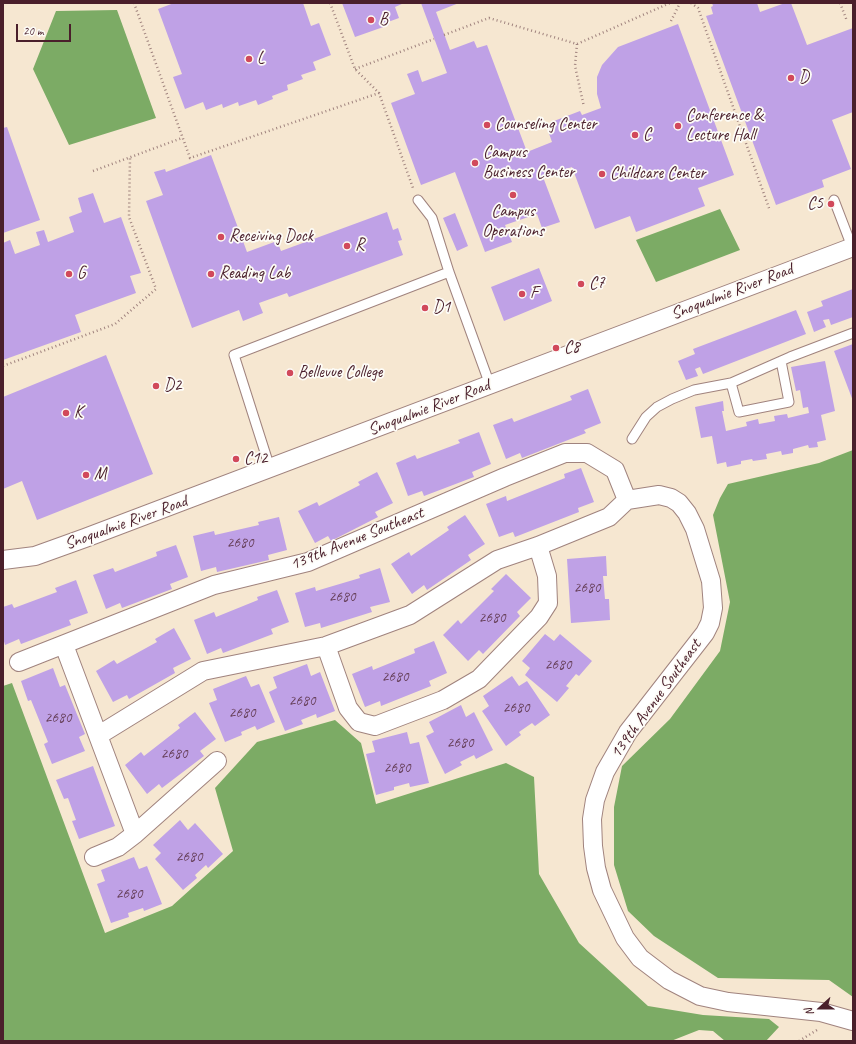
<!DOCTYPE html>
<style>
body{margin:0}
#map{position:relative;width:856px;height:1044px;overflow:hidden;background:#f6e7d1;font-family:Caveat,sans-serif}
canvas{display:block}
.frame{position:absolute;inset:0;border:4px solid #4a1f2b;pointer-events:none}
.north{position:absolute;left:800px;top:988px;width:40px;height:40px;-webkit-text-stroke:3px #fdfcf7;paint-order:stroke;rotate:249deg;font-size:11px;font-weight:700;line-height:16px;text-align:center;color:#4a1f2b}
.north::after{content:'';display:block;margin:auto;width:14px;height:18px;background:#4a1f2b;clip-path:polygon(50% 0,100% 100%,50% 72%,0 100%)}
.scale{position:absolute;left:16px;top:24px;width:55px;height:18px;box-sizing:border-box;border:2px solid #4a1f2b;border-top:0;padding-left:5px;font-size:12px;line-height:14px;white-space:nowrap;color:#4a1f2b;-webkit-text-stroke:3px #fdfcf7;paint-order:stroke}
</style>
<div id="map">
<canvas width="856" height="1044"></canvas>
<div class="frame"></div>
<div class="north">N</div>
<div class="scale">20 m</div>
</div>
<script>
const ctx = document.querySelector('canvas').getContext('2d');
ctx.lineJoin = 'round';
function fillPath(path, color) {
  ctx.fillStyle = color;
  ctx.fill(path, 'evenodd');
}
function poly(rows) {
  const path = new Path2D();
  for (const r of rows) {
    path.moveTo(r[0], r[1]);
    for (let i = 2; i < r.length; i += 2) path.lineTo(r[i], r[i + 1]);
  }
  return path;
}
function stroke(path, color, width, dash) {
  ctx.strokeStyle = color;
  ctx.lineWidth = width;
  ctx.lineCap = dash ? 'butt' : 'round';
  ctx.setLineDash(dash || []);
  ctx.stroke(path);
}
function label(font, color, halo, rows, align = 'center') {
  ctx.font = font + ' Caveat,sans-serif';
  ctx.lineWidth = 3.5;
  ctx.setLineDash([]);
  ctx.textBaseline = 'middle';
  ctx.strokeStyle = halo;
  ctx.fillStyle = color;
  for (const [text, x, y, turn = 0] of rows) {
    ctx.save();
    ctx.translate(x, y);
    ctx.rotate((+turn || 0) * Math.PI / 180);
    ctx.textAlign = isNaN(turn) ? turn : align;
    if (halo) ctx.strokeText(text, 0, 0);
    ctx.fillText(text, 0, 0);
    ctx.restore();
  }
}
fillPath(poly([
 [117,10,156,118,69,145,33,69,56,11],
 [720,209,740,250,656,282,636,240],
 [853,450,853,997,829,980,718,978,654,936,628,911,614,865,614,807,622,766,670,719,720,651,730,602,713,515,720,498,728,484,819,463],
 [12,683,105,933,172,906,233,851,215,788,257,742,335,720,361,743,376,804,506,763,534,777,539,874,579,943,648,1006,703,1015,769,1019,779,1027,766,1041,725,1041,713,1031,699,1030,671,1041,3,1041,3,686]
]), '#7cab65');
fillPath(poly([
 [174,3,303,3,311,26,319,23,331,55,313,62,316,70,301,75,303,79,287,85,288,90,272,96,273,99,258,105,256,100,239,106,238,102,223,108,222,104,206,110,203,102,185,109,173,77,182,74,158,9],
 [342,3,404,3,395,7,399,18,388,22,389,25,355,37],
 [421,3,459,3,436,12,450,50,474,41,477,48,487,45,527,152,552,142,547,128,556,125,554,121,580,111,582,115,601,108,597,94,597,77,602,65,618,47,678,24,734,175,698,188,705,206,636,232,630,216,595,229,572,167,543,177,560,222,542,228,537,214,505,225,512,242,485,252,455,172,421,185,391,103,415,94,407,74,418,70,422,82,447,73],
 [712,3,757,3,760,12,785,3,791,3,807,45,853,28,853,112,832,120,851,169,822,180,824,187,776,205,706,16,713,14,711,7,713,6],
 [7,127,40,220,3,233,3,128],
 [211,155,247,252,277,241,281,251,387,212,393,230,398,228,402,240,398,241,403,255,289,297,287,293,259,303,263,313,243,321,239,310,192,328,146,201,163,195,154,172,165,169,166,172],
 [93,193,104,223,121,217,141,273,130,276,136,293,75,315,81,332,3,360,3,243,10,240,15,254,40,245,36,232,44,230,48,242,74,232,69,217,82,212,78,198],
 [455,213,468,246,457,251,443,218],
 [539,268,552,301,504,321,491,287],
 [853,289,853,317,831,325,829,319,823,320,826,327,814,332,807,312,823,306,821,301],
 [796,310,806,334,703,374,700,367,695,369,698,376,686,380,678,361,695,354,693,349],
 [853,344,853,401,834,351],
 [106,355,153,474,37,520,22,481,3,489,3,397],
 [825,361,835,411,821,415,826,440,817,442,818,447,809,448,808,445,793,449,793,453,782,455,781,451,766,454,767,459,753,461,752,459,741,461,741,464,727,467,726,462,717,464,712,436,701,438,695,407,723,401,724,411,722,411,726,431,747,426,746,422,758,419,759,424,775,421,774,416,787,414,788,418,809,413,808,407,803,408,800,390,796,391,791,367],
 [588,389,601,423,584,430,586,433,522,458,520,453,506,459,493,425,512,418,514,422,572,400,570,396],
 [479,432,491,464,472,472,474,477,424,496,422,491,408,496,396,463,415,455,417,459,460,443,458,440],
 [581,468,594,502,578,508,579,512,515,537,513,532,499,537,486,504,506,496,507,501,565,478,564,474],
 [377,472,393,503,375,512,378,517,331,541,328,536,315,543,298,511,317,502,319,506,360,485,358,482],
 [465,515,485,544,468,555,471,560,427,590,424,585,412,594,391,564,409,552,411,556,449,530,447,527],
 [279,517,287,550,268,555,269,560,217,572,216,567,201,571,193,536,214,531,215,535,259,525,258,522],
 [176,545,188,577,170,584,172,589,122,608,120,603,106,609,93,575,113,568,115,572,157,556,156,552],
 [606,556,607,576,603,576,605,599,609,599,610,620,571,623,567,559],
 [380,568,390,602,370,607,372,612,321,628,320,623,305,627,295,593,315,587,316,591,360,578,359,575],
 [506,574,531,598,517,612,520,616,483,654,479,650,468,661,443,635,458,620,461,624,494,591,491,589],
 [76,580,88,613,69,620,71,625,21,644,19,639,5,645,3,638,3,607,12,604,14,608,57,592,55,588],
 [277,590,289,622,271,629,273,634,223,653,221,648,207,654,194,620,214,612,216,617,258,600,257,597],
 [174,628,191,659,173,668,175,673,129,699,127,695,113,702,96,671,114,660,117,664,157,642,155,639],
 [545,634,554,641,560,634,592,661,579,676,576,674,566,686,569,688,557,702,525,675,530,668,522,661],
 [434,641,447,673,429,681,431,686,381,706,380,701,365,707,352,674,372,666,373,670,415,653,414,649],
 [307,664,311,676,320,672,335,711,317,718,316,714,301,720,303,724,285,731,269,692,277,688,273,677],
 [53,668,60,687,65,685,85,734,79,737,85,751,52,764,44,744,48,742,31,700,28,701,21,681],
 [246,676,251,687,259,684,275,722,257,730,255,726,241,732,242,735,225,742,209,703,217,700,213,689],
 [512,676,519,686,527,681,550,715,535,726,532,723,519,732,521,735,506,746,482,711,489,706,483,696],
 [461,705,466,717,474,712,493,750,476,759,474,755,460,762,462,765,445,774,426,736,434,732,429,722],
 [195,712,216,739,200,751,204,756,162,788,159,784,147,794,125,765,141,752,144,756,180,728,178,725],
 [407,732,410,744,419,742,429,783,410,787,409,783,394,787,394,790,376,795,366,754,375,752,372,741],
 [93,766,115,826,79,839,72,821,76,820,68,798,64,799,56,780],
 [180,820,188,830,195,823,223,854,208,868,206,865,195,875,197,878,183,890,155,859,161,853,153,845],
 [134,857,139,869,147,866,162,904,144,911,143,908,128,913,129,917,111,923,97,884,105,881,101,870]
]), '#bfa1e6');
const service = poly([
 [418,200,432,218,449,272,490,385],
 [834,200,852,247],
 [731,383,739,412,789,402,781,361],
 [632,439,646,417,657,407,672,399,694,390,731,383,790,357,853,333],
 [270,468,234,355,449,272]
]);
const minor = poly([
 [627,500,659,495,671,498,679,503,687,513,695,529,711,581,713,608,710,623,705,633,628,732,605,772,595,800,592,819,593,846,596,868,602,890,625,938,640,958,669,980,700,996,728,1002,821,1012,853,1021],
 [3,560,35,556,85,538,853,247],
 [64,645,135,834],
 [326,646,348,708,359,722,375,726,443,700,479,679,539,617,548,603,547,576,538,546],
 [19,662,214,585,308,562,505,477,565,453,587,453,615,470,627,500,609,517,538,546,497,560,410,615,326,646,203,671,99,735],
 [94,857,118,847,135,834,217,761]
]);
stroke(service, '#a0837e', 11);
stroke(minor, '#a0837e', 20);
stroke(poly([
 [134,3,190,158,379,93],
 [330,3,355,69,379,93,413,188],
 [691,3,698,8,770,211],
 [840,3,847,21],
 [671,21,680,3],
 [444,35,489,18,577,44,670,3],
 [577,44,575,66,584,107],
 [355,69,434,39],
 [93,171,182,138],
 [3,366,115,324,156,289,129,217,130,157],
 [799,1041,817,1030]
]), '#a0837e', 2.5, [1, 3]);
stroke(service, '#fff', 9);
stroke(minor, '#fff', 18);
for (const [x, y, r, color] of [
 [371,20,4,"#d1495b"],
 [249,59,4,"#d1495b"],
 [791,78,4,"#d1495b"],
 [487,125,4,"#d1495b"],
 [678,126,4,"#d1495b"],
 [635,135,4,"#d1495b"],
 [475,163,4,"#d1495b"],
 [602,174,4,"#d1495b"],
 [513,195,4,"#d1495b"],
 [831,204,4,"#d1495b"],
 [221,237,4,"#d1495b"],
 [347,246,4,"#d1495b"],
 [69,274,4,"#d1495b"],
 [211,274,4,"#d1495b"],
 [581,284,4,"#d1495b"],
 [522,294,4,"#d1495b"],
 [425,308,4,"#d1495b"],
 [556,348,4,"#d1495b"],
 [290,373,4,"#d1495b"],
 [156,386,4,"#d1495b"],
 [66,413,4,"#d1495b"],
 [236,459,4,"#d1495b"],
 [86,475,4,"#d1495b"]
]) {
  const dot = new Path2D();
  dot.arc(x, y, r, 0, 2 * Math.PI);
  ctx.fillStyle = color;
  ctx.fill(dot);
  stroke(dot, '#fdfcf7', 1.5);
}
label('15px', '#67405a', null, [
 ["2680",240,543],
 ["2680",587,588],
 ["2680",342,597],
 ["2680",492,618],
 ["2680",558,665],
 ["2680",395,677],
 ["2680",302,701],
 ["2680",516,708],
 ["2680",242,713],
 ["2680",58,718],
 ["2680",460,743],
 ["2680",174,754],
 ["2680",397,768],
 ["2680",189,857],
 ["2680",129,894]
]);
label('17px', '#4a1f2b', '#fdfcf7', [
 ["B",379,20],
 ["L",257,59],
 ["D",799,78],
 ["Conference &",686,116],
 ["Lecture Hall",686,136],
 ["Counseling Center",495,125],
 ["C",643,135],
 ["Campus",483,153],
 ["Business Center",483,173],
 ["Childcare Center",610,174],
 ["C5",823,204,"right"],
 ["Campus",513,212,"center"],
 ["Operations",513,232,"center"],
 ["Receiving Dock",229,237],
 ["R",355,246],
 ["G",77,274],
 ["Reading Lab",219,274],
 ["C7",589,284],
 ["F",530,294],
 ["D1",433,308],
 ["C8",564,348],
 ["Bellevue College",298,373],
 ["D2",164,386],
 ["K",74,413],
 ["C12",244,459],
 ["M",94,475]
], 'left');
label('17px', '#4a1f2b', '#fdfcf7', [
 ["Snoqualmie River Road",732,292,-21],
 ["Snoqualmie River Road",429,408,-21],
 ["Snoqualmie River Road",126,523,-20],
 ["139th Avenue Southeast",357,539,-22],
 ["139th Avenue Southeast",656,699,-54]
]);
</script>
